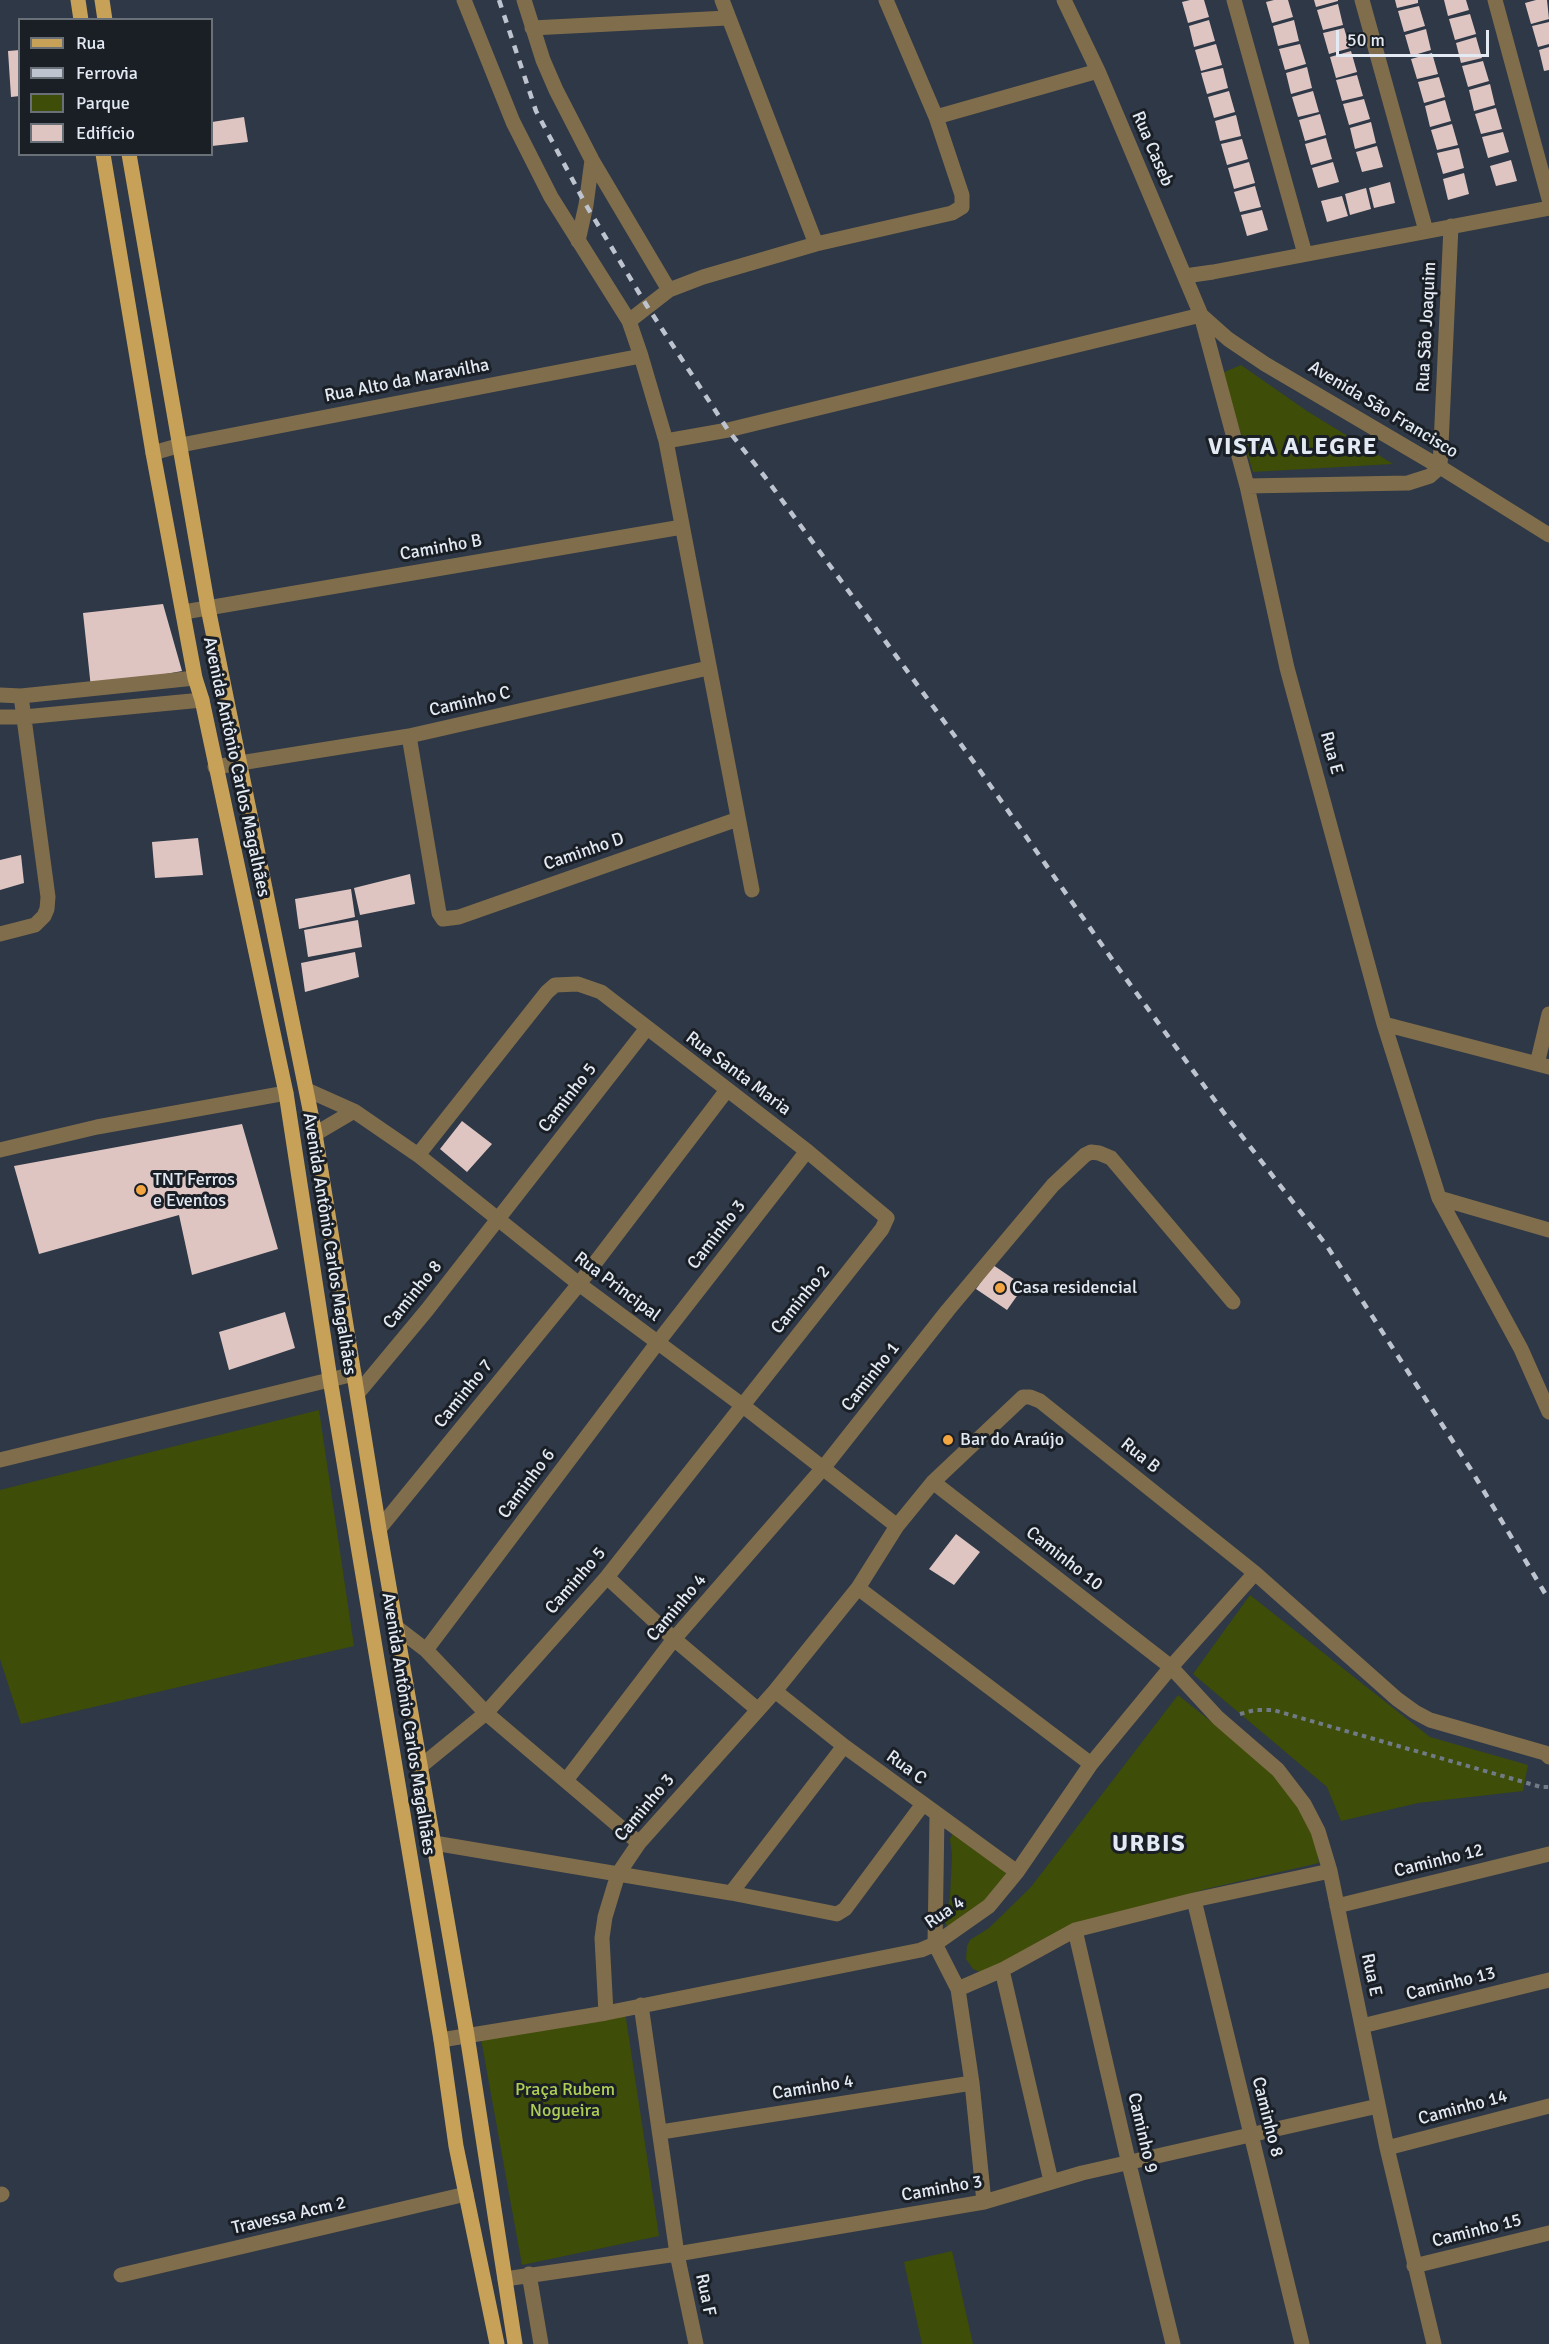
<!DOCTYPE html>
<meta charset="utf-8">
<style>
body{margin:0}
#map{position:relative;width:1549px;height:2344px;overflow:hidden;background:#2e3847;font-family:Signika,sans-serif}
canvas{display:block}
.legend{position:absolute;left:18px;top:18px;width:195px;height:138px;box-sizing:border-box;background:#1a1f26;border:2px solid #6a7078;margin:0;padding:8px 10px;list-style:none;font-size:18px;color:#e3eaf3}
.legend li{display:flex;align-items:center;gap:12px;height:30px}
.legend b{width:30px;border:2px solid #6a7078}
.scale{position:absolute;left:1336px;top:30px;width:153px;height:27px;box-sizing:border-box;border:3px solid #e3eaf3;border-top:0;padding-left:8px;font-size:18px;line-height:21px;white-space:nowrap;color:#e3eaf3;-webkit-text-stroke:4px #1a1f26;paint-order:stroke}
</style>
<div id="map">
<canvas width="1549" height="2344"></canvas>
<ul class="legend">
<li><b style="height:8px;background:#c7a157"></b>Rua</li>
<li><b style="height:8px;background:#bdc4cf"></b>Ferrovia</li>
<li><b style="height:16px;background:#3e4d07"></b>Parque</li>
<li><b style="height:16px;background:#dfc5c2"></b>Edifício</li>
</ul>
<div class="scale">50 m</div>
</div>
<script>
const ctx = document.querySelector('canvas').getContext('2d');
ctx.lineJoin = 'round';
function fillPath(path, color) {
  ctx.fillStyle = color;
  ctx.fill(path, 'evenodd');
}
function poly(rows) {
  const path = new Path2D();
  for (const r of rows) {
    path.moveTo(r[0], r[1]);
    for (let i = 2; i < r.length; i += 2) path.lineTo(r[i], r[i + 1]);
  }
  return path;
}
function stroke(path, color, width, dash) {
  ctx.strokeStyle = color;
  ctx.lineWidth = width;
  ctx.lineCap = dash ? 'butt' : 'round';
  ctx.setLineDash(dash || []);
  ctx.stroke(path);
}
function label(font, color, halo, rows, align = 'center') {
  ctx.font = font + ' Signika,sans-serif';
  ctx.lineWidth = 6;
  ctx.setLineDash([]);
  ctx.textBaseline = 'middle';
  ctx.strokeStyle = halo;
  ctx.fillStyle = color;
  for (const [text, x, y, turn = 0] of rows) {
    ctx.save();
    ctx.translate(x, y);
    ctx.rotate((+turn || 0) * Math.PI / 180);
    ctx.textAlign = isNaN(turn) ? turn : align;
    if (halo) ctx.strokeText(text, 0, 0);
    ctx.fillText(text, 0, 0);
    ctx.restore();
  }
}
fillPath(poly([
 [1241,365,1307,411,1393,464,1253,472,1222,373],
 [319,1410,354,1646,21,1724,0,1659,0,1490],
 [1250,1595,1430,1737,1528,1765,1523,1791,1418,1803,1341,1821,1327,1787,1193,1674],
 [1178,1695,1269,1768,1312,1827,1319,1863,1206,1889,1082,1924,993,1971,980,1972,973,1969,966,1959,967,1946,970,1940,989,1928,1031,1887],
 [959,1832,1017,1883,948,1929,944,1919,950,1898,952,1855,950,1839,953,1833],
 [625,2012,659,2236,522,2265,481,2039],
 [952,2251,973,2344,922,2344,904,2262]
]), '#3e4d07');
fillPath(poly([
 [1190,0,1204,0,1209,17,1188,23,1182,2],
 [1274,0,1288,0,1293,17,1272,23,1266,2],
 [1314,0,1338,0,1338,1,1316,7],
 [1395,0,1418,0,1418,3,1397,8],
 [1444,0,1466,0,1469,10,1448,16],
 [1536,0,1547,0,1549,19,1531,24,1525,3],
 [1338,4,1343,25,1323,30,1317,10],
 [1419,6,1425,26,1404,32,1398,11],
 [1470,14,1476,34,1455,40,1449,19],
 [1209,20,1215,41,1194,47,1189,26],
 [1294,20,1299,41,1278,46,1273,26],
 [1549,22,1549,44,1538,47,1532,26],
 [1344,28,1350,48,1329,54,1323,33],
 [1426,29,1431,50,1411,56,1405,35],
 [1476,37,1482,58,1461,63,1456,43],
 [1216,44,1222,65,1201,71,1195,50],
 [1300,44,1306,64,1285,70,1279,49],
 [1549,47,1549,70,1544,71,1539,50],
 [20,50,20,96,11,97,8,51],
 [1351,51,1357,72,1336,78,1330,57],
 [1432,53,1438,74,1417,79,1411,59],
 [1483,61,1489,81,1468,87,1462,66],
 [1307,67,1312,88,1291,94,1286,73],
 [1223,68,1228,88,1207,94,1201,73],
 [1357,75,1363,96,1342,101,1336,80],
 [1439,77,1445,97,1424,103,1418,82],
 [1490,84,1495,105,1474,111,1469,90],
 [1229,91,1235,112,1214,118,1208,97],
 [1313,91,1319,112,1298,117,1292,97],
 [1364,99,1370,119,1349,125,1343,104],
 [1445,100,1451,121,1430,127,1425,106],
 [1496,108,1502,129,1481,134,1475,114],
 [1320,114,1326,135,1305,141,1299,120],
 [1236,115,1241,136,1220,141,1215,121],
 [244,117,248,142,212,146,212,122],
 [1371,122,1376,143,1355,149,1350,128],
 [1452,124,1458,145,1437,150,1431,130],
 [1503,132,1509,152,1488,158,1482,137],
 [1326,138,1332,159,1311,165,1305,144],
 [1242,139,1248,159,1227,165,1221,144],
 [1377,146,1383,167,1362,172,1356,152],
 [1459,148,1464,168,1443,174,1437,153],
 [1511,160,1517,181,1496,186,1490,166],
 [1249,162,1255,183,1234,189,1228,168],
 [1333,162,1339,182,1318,188,1312,168],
 [1464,173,1469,194,1448,200,1443,179],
 [1390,182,1395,203,1374,208,1369,188],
 [1255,186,1261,207,1240,212,1234,192],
 [1366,188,1371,209,1350,215,1345,194],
 [1342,196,1348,216,1327,222,1321,201],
 [1262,210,1268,230,1247,236,1241,215],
 [163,604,182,671,91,688,83,613],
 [198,838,203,875,155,878,152,842],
 [21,855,24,883,0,890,0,860],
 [410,874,415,904,360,915,354,888],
 [351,889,355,917,299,929,295,899],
 [358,920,362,947,308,957,304,930],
 [355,952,359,977,305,992,301,963],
 [462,1121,492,1144,467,1172,440,1149],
 [242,1124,278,1249,192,1275,179,1215,39,1254,14,1166],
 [993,1265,1024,1286,1007,1310,976,1289],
 [285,1312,295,1348,229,1370,219,1332],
 [956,1534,980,1552,954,1585,929,1569]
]), '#dfc5c2');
stroke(poly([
 [1240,1714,1255,1710,1273,1710,1541,1787,1549,1787]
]), '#717a87', 4, [4.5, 4.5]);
stroke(poly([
 [464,0,513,122,551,197,629,321,641,356,666,441,752,890],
 [524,0,543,60,556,90,592,160,669,290],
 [722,0,816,244],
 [1064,0,1098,71,1201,315,1247,486,1287,668,1384,1024,1439,1198,1521,1349,1549,1412],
 [1234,0,1305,254],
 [1362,0,1426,231],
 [1495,0,1549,199],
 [532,28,727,18],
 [936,117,1098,71],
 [578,241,586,205,592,160],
 [1185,276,1213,272,1549,208],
 [1201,315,1228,339,1265,364,1440,467,1549,535],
 [629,321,669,290,703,277,816,244,952,213,962,207,962,195,936,117,886,0],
 [666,441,728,430,1201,315],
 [153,453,181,445,641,356],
 [1247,486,1408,483,1430,476,1440,467,1451,226],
 [184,612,682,527],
 [0,695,21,696,195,678],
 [0,717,24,717,202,700],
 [409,736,439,913,443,919,459,917,738,819],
 [215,767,409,736,708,668],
 [0,934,35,925,44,916,47,909,48,897,21,696],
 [1384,1024,1549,1067],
 [1537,1064,1549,1014],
 [307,1090,354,1111,418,1155,579,1284,742,1405,897,1526],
 [315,1134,354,1111],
 [0,1150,97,1127,286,1093],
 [418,1155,547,992,555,985,578,984,601,992,807,1151,887,1218,882,1229,607,1577,486,1713,421,1766],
 [1439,1198,1549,1230],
 [358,1393,427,1310,647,1028],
 [0,1460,354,1374],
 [933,1482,1171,1667,1218,1718,1278,1770,1304,1804,1318,1831,1330,1871,1387,2148,1434,2344],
 [379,1529,579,1284,727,1090],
 [607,1577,674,1639,757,1709],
 [858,1588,1091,1764],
 [396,1627,426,1650,486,1713,639,1843],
 [426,1650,658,1342,807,1151],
 [775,1691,844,1746,1017,1872],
 [567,1779,674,1639,824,1467,948,1310,1053,1185,1085,1155,1091,1152,1099,1153,1111,1158,1233,1302],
 [937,1815,935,1944,958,1989,972,2083,984,2202],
 [434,1843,731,1893,837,1914,845,1909,923,1804],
 [731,1893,844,1746],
 [1194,1900,1302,2344],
 [1337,1906,1549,1854],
 [1075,1930,1129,2164,1173,2344],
 [1002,1970,1051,2181],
 [958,1989,1002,1970,1075,1930,1194,1900,1330,1871],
 [641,2005,677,2254,696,2344],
 [606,2013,602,1938,605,1917,618,1874,639,1843,775,1691,858,1588,897,1526,933,1482,1023,1397,1030,1397,1040,1401,1255,1573,1397,1699,1415,1712,1430,1720,1545,1753,1549,1757],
 [1362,2026,1549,1980],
 [441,2040,606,2013,921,1950,935,1944,989,1906,1017,1872,1091,1764,1171,1667,1255,1573],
 [661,2132,972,2083],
 [1387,2148,1549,2106],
 [0,2195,2,2194],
 [1414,2266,1549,2233],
 [529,2274,541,2344],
 [121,2275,466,2194],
 [505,2279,677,2254,984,2202,1082,2173,1378,2106]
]), '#806d4b', 15);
stroke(poly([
 [78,0,81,20],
 [102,0,105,20],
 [103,154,153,453,195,678,202,700,286,1093,330,1379,441,2040,456,2146,497,2344],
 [129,154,208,608,315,1134,379,1529,467,2035,515,2344]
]), '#c7a157', 15);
stroke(poly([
 [499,0,536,111,586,205,647,306,728,430,765,477,976,765,1116,965,1224,1113,1327,1246,1470,1468,1549,1600]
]), '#bdc4cf', 4.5, [8, 8]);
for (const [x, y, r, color] of [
 [141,1190,6,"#f2a541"],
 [1000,1288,6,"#f2a541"],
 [948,1440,6,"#f2a541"]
]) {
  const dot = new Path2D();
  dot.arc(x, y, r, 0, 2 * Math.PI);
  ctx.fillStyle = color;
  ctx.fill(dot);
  stroke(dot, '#1a1f26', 2);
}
label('18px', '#e3eaf3', '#1a1f26', [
 ["Rua Caseb",1152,149,67],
 ["Rua São Joaquim",1427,327,-87],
 ["Rua Alto da Maravilha",407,381,-11],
 ["Avenida São Francisco",1383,410,31],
 ["Caminho B",441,548,-10],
 ["Caminho C",470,702,-13],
 ["Rua E",1331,753,75],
 ["Avenida Antônio Carlos Magalhães",236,767,78],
 ["Caminho D",584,852,-19],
 ["Rua Santa Maria",738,1074,37],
 ["Caminho 5",568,1098,-52],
 ["Caminho 3",717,1235,-52],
 ["Avenida Antônio Carlos Magalhães",329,1244,81],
 ["Rua Principal",617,1287,37],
 ["Caminho 8",413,1295,-51],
 ["Caminho 2",801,1300,-51],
 ["Caminho 1",871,1377,-52],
 ["Caminho 7",464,1394,-51],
 ["Rua B",1140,1456,39],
 ["Caminho 6",527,1484,-53],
 ["Caminho 10",1064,1559,38],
 ["Caminho 5",576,1581,-49],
 ["Caminho 4",677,1608,-50],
 ["Avenida Antônio Carlos Magalhães",408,1724,81],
 ["Rua C",906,1768,36],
 ["Caminho 3",645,1808,-50],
 ["Caminho 12",1439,1861,-14],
 ["Rua 4",945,1913,-34],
 ["Rua E",1371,1975,78],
 ["Caminho 13",1451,1984,-14],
 ["Caminho 4",813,2088,-9],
 ["Caminho 14",1463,2108,-15],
 ["Caminho 8",1267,2117,76],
 ["Caminho 9",1142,2133,77],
 ["Caminho 3",942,2189,-10],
 ["Travessa Acm 2",289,2216,-13],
 ["Caminho 15",1477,2231,-14],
 ["Rua F",705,2295,78]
]);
label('18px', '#e3eaf3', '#1a1f26', [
 ["TNT Ferros",153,1180],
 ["e Eventos",153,1201],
 ["Casa residencial",1012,1288],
 ["Bar do Araújo",960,1440]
], 'left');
label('18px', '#afce56', '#1a1f26', [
 ["Praça Rubem",565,2090],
 ["Nogueira",565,2111]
]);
ctx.letterSpacing = '1.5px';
label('bold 24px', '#e3eaf3', '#1a1f26', [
 ["VISTA ALEGRE",1293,448],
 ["URBIS",1149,1845]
]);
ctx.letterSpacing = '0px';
</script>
